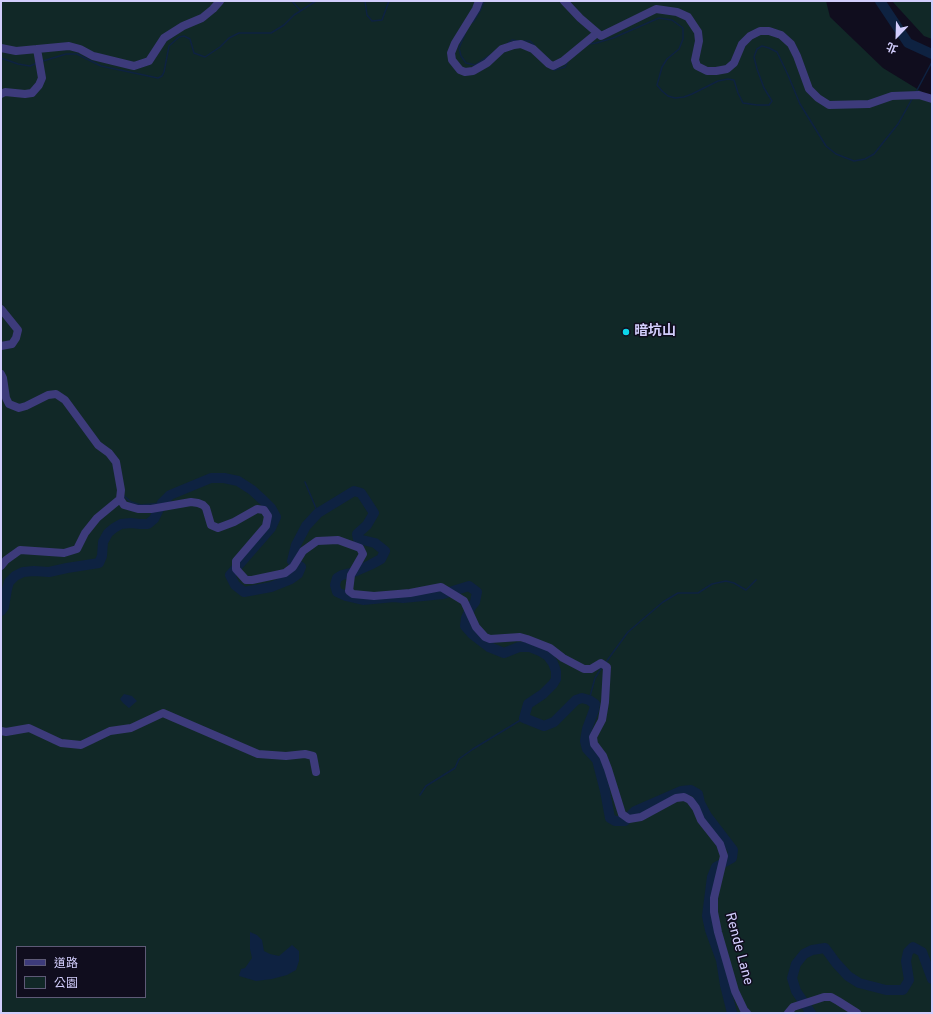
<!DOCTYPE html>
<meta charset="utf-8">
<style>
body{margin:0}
#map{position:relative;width:933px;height:1014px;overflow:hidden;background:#100d1e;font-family:Overpass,"Noto Sans TC",sans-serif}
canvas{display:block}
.frame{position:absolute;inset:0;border:2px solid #d2cdfc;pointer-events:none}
.legend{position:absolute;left:16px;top:946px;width:130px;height:52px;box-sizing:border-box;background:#100d1e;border:1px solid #5e5a77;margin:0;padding:5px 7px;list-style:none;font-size:12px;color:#d2cdfc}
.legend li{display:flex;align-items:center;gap:8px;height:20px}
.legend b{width:20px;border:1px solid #5e5a77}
.north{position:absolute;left:877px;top:16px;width:40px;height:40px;-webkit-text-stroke:3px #100d1e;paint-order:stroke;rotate:203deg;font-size:11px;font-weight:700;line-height:16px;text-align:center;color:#d2cdfc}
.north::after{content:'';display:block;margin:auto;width:14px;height:18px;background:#d2cdfc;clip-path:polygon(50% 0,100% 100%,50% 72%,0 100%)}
</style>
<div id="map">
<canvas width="933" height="1014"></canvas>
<div class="frame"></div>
<ul class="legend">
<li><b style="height:5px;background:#3d3b7b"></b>道路</li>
<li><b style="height:11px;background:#112827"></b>公園</li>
</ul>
<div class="north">北</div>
</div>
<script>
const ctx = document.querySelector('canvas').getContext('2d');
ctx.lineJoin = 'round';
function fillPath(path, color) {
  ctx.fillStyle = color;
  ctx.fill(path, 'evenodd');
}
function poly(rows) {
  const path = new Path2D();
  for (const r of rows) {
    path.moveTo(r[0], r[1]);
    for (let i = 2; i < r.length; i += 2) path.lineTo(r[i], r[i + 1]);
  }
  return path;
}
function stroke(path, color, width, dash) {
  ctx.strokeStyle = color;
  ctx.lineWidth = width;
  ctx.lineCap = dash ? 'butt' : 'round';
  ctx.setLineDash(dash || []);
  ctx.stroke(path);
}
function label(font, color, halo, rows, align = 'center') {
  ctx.font = font + ' Overpass,"Noto Sans TC",sans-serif';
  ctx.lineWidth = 3;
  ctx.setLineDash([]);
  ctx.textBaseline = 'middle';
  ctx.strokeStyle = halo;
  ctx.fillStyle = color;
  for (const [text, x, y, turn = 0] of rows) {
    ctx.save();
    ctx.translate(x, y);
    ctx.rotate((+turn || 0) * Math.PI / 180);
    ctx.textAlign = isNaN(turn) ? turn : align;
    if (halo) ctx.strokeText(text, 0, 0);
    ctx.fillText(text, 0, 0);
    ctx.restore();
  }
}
fillPath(poly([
 [1,1,826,1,830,17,883,68,932,98,932,1013,1,1013],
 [17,947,145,947,145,997,17,997],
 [892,1,932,1,932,39,924,36]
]), '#112827');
fillPath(poly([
 [124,694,132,696,137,701,129,708,123,703,120,699],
 [250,932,257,935,262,940,264,951,270,954,279,956,292,945,299,951,299,961,296,970,287,975,272,979,256,981,239,976,241,969,245,968,252,958,250,949]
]), '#0e2241');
stroke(poly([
 [292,1,300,10],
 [365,1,367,15,372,21,382,20,389,1],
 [473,22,481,9,484,1],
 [465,34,459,48,461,56,466,63,475,65,490,55],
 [524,41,530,41,534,45],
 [508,43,512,40,518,41],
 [589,44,596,43,613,38,659,18,672,20,683,28,683,39,679,49,667,59,662,67,657,85,662,91,668,96,675,98,684,97,692,94,718,81,728,79,734,80,738,93,743,103,757,105,769,105,772,101,764,88,757,69,754,57,757,49,762,46,769,48,777,52,788,75,800,104,826,146,836,154,854,161,865,159,874,154,898,124,912,99],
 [1,58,18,64,30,66,37,63],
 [43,61,66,54,77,54,101,66,158,78,162,76,164,72,169,46,179,37,184,36,190,39,194,53,205,57,220,47,229,38,239,33,271,33,284,25,294,15,316,1],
 [553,69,554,70,565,67,567,63],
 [916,92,932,62],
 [305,482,318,513],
 [124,496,131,502,141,505,162,503],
 [606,662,628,632,663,602,678,593,698,593,712,584,726,581,734,583,746,590,756,580],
 [589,700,595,678,602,667],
 [420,795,426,786,455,768,459,759,473,749,524,718]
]), '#0e2241', 1.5);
stroke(poly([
 [880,1,908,43,932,54],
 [1,611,4,607,7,589,9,582,15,576,23,572,34,571,49,572,67,568,99,563,102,556,103,542,108,533,114,528,121,524,131,523,140,524,148,524,154,519,162,503,170,495,211,478,224,478,238,481,252,490,264,501,271,508,276,517,271,528,230,575,235,585,244,592,271,587,291,579,298,574,301,567,292,561,296,545,306,526,318,513,354,491,361,493,374,513,367,525,357,534,358,539,375,543,385,551,381,559,370,565,354,572,342,575,337,578,335,585,337,592,346,596,363,600,394,597,403,598,443,594,469,586,477,592,475,602,471,607,466,618,465,626,472,634,489,647,504,653,519,647,530,647,540,651,548,656,553,663,556,671,556,679,553,684,543,694,528,704,524,718,544,726,554,722,576,700,582,698,589,700,595,704,594,710,587,729,585,741,587,749,597,760,605,791,610,818,615,821,625,821,635,811,681,791,691,790,698,794,700,803,707,816,733,850,732,858,716,867,712,877,707,916,710,930,721,960,725,985,732,1013],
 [811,1013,796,991,792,978,796,964,804,954,812,950,825,948,836,963,848,976,859,983,886,990,903,990,909,980,906,961,908,952,913,947,922,952,932,979]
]), '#0e2241', 10);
stroke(poly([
 [479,1,476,9,455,43,451,53,452,60,460,70,465,72,473,71,487,63,502,49,514,45,521,44,533,49,549,64,553,66,563,61,597,33],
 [564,1,580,18,601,36,656,9,677,12,688,17,698,32,699,41,695,60,697,66,707,71,716,71,727,69,734,63,742,44,750,36,760,31,769,31,781,35,791,44,797,56,809,89,818,98,829,105,869,104,892,96,919,95,932,99],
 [1,48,16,51,69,46,80,49,93,56,134,66,149,61,164,38,183,26,202,18,213,9,220,1],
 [1,94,5,92,25,94,32,93,39,85,42,78,37,49],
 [1,309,18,330,16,338,12,344,1,346],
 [1,374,3,378,6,398,9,404,19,408,26,406,48,395,56,394,65,400,98,445,109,453,116,462,121,490,120,499,124,505,138,509,151,509,191,502,198,503,203,505,206,508,211,525,218,528,234,522,257,509,264,510,268,516,266,526,236,561,236,569,246,580,252,580,285,573,293,567,303,551,317,541,338,540,360,548,363,554,351,575,349,591,353,594,374,596,410,593,441,587,464,601,476,627,485,637,490,639,520,637,527,639,550,648,563,658,584,669,591,669,601,663,607,667,605,702,602,720,593,737,594,744,603,756,608,769,622,814,629,819,641,817,676,798,684,797,690,800,696,808,701,820,720,844,724,856,714,898,714,912,718,932,735,991,744,1010,747,1013],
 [1,566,6,560,20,550,64,553,77,549,85,533,97,518,120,499],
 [1,731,6,732,29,728,61,743,81,745,110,731,131,728,163,713,258,754,286,756,305,754,313,756,316,772],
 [788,1013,793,1007,824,997,831,997,838,1001,857,1013]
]), '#3d3b7b', 8);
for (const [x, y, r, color] of [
 [626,332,4,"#0cd5e9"]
]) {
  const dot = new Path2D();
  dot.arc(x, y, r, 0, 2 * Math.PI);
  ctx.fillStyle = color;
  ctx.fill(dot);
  stroke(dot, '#100d1e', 1.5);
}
label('bold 14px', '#d2cdfc', '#100d1e', [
 ["暗坑山",634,332]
], 'left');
label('14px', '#d2cdfc', '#100d1e', [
 ["Rende Lane",738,949,75]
]);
</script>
